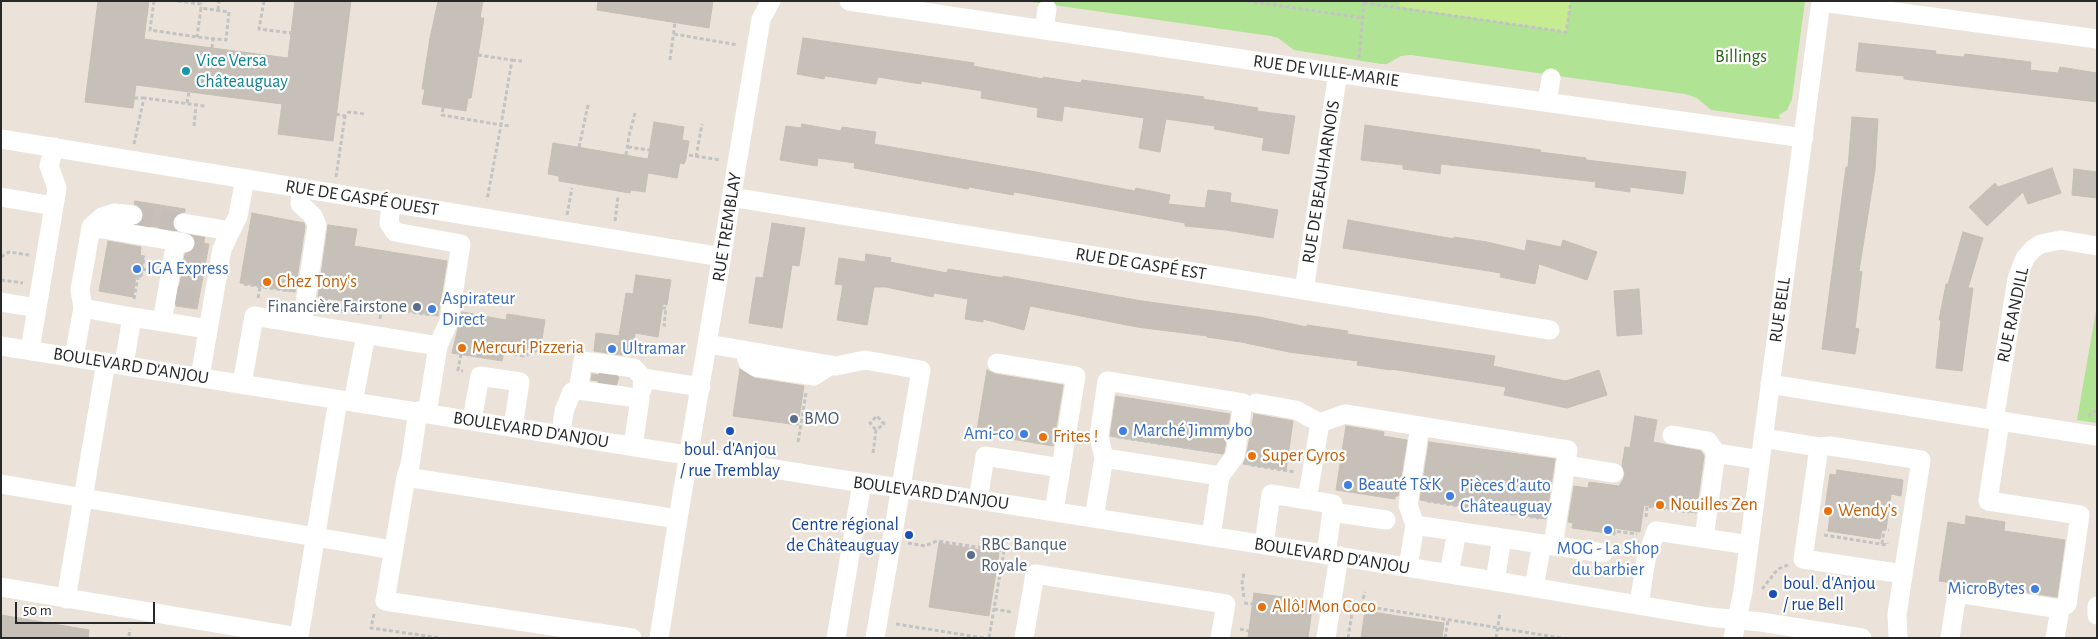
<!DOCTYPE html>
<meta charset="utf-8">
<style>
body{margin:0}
#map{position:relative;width:2098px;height:639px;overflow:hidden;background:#ebe3d9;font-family:"Alegreya Sans",sans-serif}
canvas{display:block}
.frame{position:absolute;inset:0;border:2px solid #282828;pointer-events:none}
.scale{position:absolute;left:15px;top:602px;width:140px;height:22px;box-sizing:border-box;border:2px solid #282828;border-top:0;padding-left:6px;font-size:15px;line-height:18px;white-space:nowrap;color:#282828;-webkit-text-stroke:4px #fff;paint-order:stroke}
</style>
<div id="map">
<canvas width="2098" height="639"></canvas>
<div class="frame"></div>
<div class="scale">50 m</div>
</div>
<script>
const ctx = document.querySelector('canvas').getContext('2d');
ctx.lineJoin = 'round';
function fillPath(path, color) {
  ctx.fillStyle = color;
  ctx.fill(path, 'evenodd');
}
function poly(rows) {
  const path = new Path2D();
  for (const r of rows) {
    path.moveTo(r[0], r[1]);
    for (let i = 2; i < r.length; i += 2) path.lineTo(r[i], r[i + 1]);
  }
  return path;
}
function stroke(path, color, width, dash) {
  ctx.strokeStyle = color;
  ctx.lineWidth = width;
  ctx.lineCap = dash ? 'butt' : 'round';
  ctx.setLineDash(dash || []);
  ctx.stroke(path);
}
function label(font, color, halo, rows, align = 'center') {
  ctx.font = font + ' "Alegreya Sans",sans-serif';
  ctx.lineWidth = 4.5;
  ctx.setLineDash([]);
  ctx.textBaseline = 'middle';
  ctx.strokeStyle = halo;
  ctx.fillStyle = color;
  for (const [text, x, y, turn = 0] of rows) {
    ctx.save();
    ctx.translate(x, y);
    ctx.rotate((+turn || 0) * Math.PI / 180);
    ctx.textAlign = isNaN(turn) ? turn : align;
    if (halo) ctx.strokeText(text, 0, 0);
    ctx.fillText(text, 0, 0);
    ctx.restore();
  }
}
fillPath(poly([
 [1025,1,1805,1,1792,99,1787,110,1779,115,1780,119,1777,119,1711,110,1697,98,1685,94,1411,55,1401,56,1387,64,1381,64,1294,50,1278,38,1271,36],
 [2097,305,2097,423,2077,420]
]), '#b1e394');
fillPath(poly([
 [1400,1,1571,1,1566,32,1399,7]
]), '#c6eb90');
const building = poly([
 [98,1,149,1,144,39,288,58,295,1,351,1,333,141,278,134,282,104,136,85,133,108,85,102,98,1],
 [438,1,483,1,480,18,484,18,477,62,471,98,468,98,466,111,422,104,425,89,422,89,430,38,438,1],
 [598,1,713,1,709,28,597,10,598,1],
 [803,38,974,63,973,66,1043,79,1043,77,1081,83,1082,80,1204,97,1203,99,1258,108,1257,111,1295,116,1289,154,1262,150,1264,138,1214,129,1215,126,1166,119,1160,152,1139,148,1144,118,1064,106,1062,121,1037,117,1038,108,981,98,982,91,921,81,921,84,878,77,876,84,825,76,824,79,797,74,803,38],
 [1859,43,1936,51,1935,54,1964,57,1965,54,2031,62,2030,70,2058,73,2060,67,2097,73,2097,102,1952,85,1904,79,1904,76,1856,71,1859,43],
 [1852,117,1878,119,1875,170,1859,271,1862,272,1855,328,1859,329,1855,354,1822,349,1846,167,1848,167,1852,117],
 [654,122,684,127,682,140,689,141,686,159,684,164,680,163,677,178,648,173,645,192,631,190,630,193,559,181,559,176,548,174,553,143,648,159,654,122],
 [802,124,841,131,842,127,876,132,874,144,1036,172,1135,191,1136,188,1170,195,1168,204,1205,208,1208,190,1231,193,1230,202,1278,210,1273,238,1226,230,1185,226,1185,223,1014,192,1013,195,969,187,968,189,854,168,855,163,818,158,817,166,780,160,786,126,801,128,802,124],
 [1365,125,1541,150,1540,152,1586,158,1586,160,1686,172,1683,194,1630,187,1630,192,1595,187,1596,182,1441,164,1440,174,1403,169,1403,165,1361,160,1365,125],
 [2052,168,2061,193,2028,204,2023,192,1987,226,1969,207,1995,183,1998,187,2052,168],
 [2074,169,2097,172,2097,198,2072,195,2074,169],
 [135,201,185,209,185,212,179,213,174,216,172,222,174,230,139,224,144,217,143,211,140,206,134,204,135,201],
 [252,213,304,223,305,227,295,292,240,283,252,213],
 [1348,220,1454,239,1454,237,1487,242,1525,251,1527,240,1561,247,1563,240,1597,252,1587,280,1539,264,1535,284,1500,277,1501,273,1343,248,1348,220],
 [772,223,805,228,799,266,792,265,782,328,749,323,756,277,763,278,772,223],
 [328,225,357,229,354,246,447,261,438,316,318,297,328,225],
 [1963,232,1983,238,1968,288,1973,288,1962,371,1936,368,1941,320,1939,320,1946,284,1948,284,1963,232],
 [108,241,141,247,140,257,144,257,141,277,136,276,133,297,99,291,108,241],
 [196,242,209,244,197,309,176,306,185,254,193,251,196,242],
 [866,254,891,258,890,262,947,273,948,269,1003,278,1003,276,1142,301,1259,317,1307,327,1307,325,1348,331,1347,334,1495,356,1493,366,1566,381,1599,370,1607,395,1567,408,1504,395,1506,387,1391,369,1391,370,1357,365,1358,361,1289,352,1241,342,1207,337,1207,336,1137,327,1030,306,1024,330,983,319,983,322,965,319,968,299,934,293,933,297,886,287,874,287,867,325,837,320,843,285,835,284,839,258,865,262,866,254],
 [636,275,671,280,667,305,663,304,658,337,635,333,632,354,623,353,622,355,594,351,596,333,619,336,626,293,633,294,636,275],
 [1639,289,1642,334,1617,336,1614,291,1639,289],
 [462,312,506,320,507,314,545,320,540,352,505,345,502,361,452,353,462,312],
 [740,369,754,378,804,386,798,425,733,416,740,369],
 [987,370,995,374,1063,385,1053,446,994,436,995,432,977,430,987,370],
 [592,374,619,377,617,384,591,380,592,374],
 [1116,396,1230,414,1224,452,1223,454,1110,436,1116,396],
 [1254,414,1293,421,1286,470,1243,464,1246,458,1254,414],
 [1635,416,1657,420,1653,442,1701,451,1704,456,1696,513,1644,505,1640,532,1615,528,1614,534,1572,528,1573,523,1568,522,1574,486,1588,488,1589,482,1619,486,1623,480,1625,474,1622,465,1625,447,1630,448,1635,416],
 [1346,426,1384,432,1383,436,1407,440,1398,496,1395,496,1395,499,1336,490,1346,426],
 [1429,442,1555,459,1546,519,1420,500,1429,442],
 [1837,470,1903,480,1901,496,1891,494,1886,530,1882,529,1880,539,1828,531,1830,515,1824,515,1830,474,1836,475,1837,470],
 [1966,516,2005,522,2004,531,2065,540,2057,597,1959,582,1952,583,1939,581,1948,522,1965,525,1966,516],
 [939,543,999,553,989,616,929,607,939,543],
 [1254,593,1313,601,1308,638,1248,638,1254,593],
 [1365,611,1444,623,1442,638,1361,638,1365,611],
 [1,615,89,630,88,638,1,638,1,615]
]);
fillPath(building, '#c6c0b9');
stroke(building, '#c6bfb3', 1);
stroke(poly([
 [133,215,183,223],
 [185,243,208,247],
 [176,295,199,299],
 [607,388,609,370]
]), '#c4beb6', 19, [19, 9]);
stroke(poly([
 [154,1,150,30,197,37,226,40,229,12,201,8,197,37],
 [178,1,201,4,201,8],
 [264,1,259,29,291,33],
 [1247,1,1363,18],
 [1364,3,1566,32,1571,1],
 [218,10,219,1],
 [674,34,738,45],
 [212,48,213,39],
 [478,55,512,60,501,125,511,126],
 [1359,58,1364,2],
 [512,60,522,61],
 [670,60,675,22],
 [134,98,144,98],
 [187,103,189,92],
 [443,108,442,115,501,125,487,200],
 [336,114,345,116,349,112,365,114],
 [194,126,196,105],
 [134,144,144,98,205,106],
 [579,147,588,105],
 [628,147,649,150],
 [626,155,629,136,635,113],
 [689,155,720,160],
 [696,157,702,124],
 [336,177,345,116],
 [567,215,572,188],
 [615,221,618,197],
 [1,257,9,252,29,255],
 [142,269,154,271],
 [1,280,23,283],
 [244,284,290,291],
 [258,298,260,287],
 [134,299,138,277,141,277,144,257,142,257,142,253],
 [374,306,431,315],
 [325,307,327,298],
 [662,308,666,308,664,325,666,325],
 [342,313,344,301],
 [358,315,360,303],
 [380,319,382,307],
 [508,346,508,353,524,356,536,351],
 [461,354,458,370,463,371],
 [2088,416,2097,410],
 [980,430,980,439],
 [1118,437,1216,452],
 [798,442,806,393],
 [873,453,876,430,884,424,877,416,870,423,876,430],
 [1251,465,1295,472],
 [1427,501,1539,518],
 [1646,517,1647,506,1689,512],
 [1607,533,1614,534,1614,531,1637,534],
 [1824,535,1887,545,1887,543],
 [908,543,925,546,937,541,1004,551,989,638],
 [1882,544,1884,529,1889,530],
 [1762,589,1778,569,1788,565],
 [1244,597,1242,583,1244,573],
 [1244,603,1253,604],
 [1358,605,1561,638],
 [994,609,1011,612],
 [374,614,371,628,441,638],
 [896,624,984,638],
 [1240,629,1249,631],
 [129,636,130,629],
 [1348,638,1353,607,1362,603,1365,592],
 [1445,638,1448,620],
 [1496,638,1500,613]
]), '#c3c3c3', 3, [4, 2.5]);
stroke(poly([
 [849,1,1357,76,1804,138],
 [1821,2,2097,39],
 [1044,30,1047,9],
 [1547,102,1551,78],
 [1,139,722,257],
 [301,188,300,204,313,216,317,225,302,324],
 [1,197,54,206],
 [731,197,1550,330],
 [391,203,389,223,395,232,461,244,449,321,438,346],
 [183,223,231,231],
 [91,227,185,243],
 [2097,246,2061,240,2050,242,2041,244,2033,249,2025,258,2017,279,1994,420,2097,436],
 [1304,290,1338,73],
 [1,302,37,308],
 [83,308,132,317],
 [162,322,176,241],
 [708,344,836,366,865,360,921,370,875,638],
 [1,346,837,479,922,491,1495,581,1709,617,1761,622,1862,638],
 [30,350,57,188,49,166,54,147],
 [744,350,748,362,756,367,814,376,831,365],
 [74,357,83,308,80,290,91,227,102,217,114,213,133,215],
 [997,363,1076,376,1054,511],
 [124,365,132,317,208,329],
 [200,377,222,249,238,216,245,179],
 [242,384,254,316,438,346,427,413],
 [1770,384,1994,420],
 [578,390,583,361,634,368,643,378],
 [642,390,643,378,701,387],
 [353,402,366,335],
 [1256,403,1296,410,1320,423,1345,414,1568,450,1553,546],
 [418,411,410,465,406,477,385,601,632,638],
 [472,420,480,376,520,382,513,427],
 [2000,421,1988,501,2080,515,2067,604,2060,609],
 [561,435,564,411,572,392,578,390,623,396,640,399,633,446],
 [1672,435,1708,441,1716,453],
 [1763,438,1819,447,1830,446,1921,460,1897,614,1898,638],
 [1819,447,1803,559,1903,574],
 [1104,458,1099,436,1107,381,1243,403,1235,456,1220,476],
 [1565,465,1614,473],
 [406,477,678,519,659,638],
 [1,484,393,550],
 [978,500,985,456,1061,468],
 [1307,500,1320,423],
 [1332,512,1386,520],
 [1094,518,1104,458,1220,476,1211,537],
 [678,519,761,19,771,1],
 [1415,525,1408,505,1420,426],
 [1704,538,1716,453,1760,460],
 [1543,544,1603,553],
 [1264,545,1271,494,1333,504,1326,555],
 [1408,567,1415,525,1542,544,1534,587],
 [1449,574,1457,531],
 [1495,581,1502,538],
 [1,587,299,637,338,400],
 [66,599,106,362],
 [1639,605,1646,559,1656,531,1749,545],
 [2097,606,2097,615],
 [836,638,862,483],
 [1024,638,1035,574,1226,604,1220,638],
 [1326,638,1339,556],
 [1733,638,1743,591,1821,1],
 [1950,638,1957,593,2060,609,2055,638]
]), '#fff', 19);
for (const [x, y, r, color] of [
 [186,71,5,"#0f9aa8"],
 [137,269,5,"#3f7fe0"],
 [267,282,5,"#e8710a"],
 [417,307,5,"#5c6f8a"],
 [432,309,5,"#3f7fe0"],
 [462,348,5,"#e8710a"],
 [612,349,5,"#3f7fe0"],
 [794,419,5,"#5c6f8a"],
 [730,431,5,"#1a4fb4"],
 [1123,431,5,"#3f7fe0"],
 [1024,434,5,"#3f7fe0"],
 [1043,437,5,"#e8710a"],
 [1252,456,5,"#e8710a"],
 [1348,485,5,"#3f7fe0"],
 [1450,496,5,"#3f7fe0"],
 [1660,505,5,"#e8710a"],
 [1828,511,5,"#e8710a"],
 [1608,530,5,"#3f7fe0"],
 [909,535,5,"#1a4fb4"],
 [971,555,5,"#5c6f8a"],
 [2035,589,5,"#3f7fe0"],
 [1773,594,5,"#1a4fb4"],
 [1262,607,5,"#e8710a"]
]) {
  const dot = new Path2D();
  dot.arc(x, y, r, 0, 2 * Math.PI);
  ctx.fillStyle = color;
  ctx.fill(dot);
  stroke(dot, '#fff', 2);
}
label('18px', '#2a6518', '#fff', [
 ["Billings",1741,57]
]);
label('18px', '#0d838f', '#fff', [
 ["Vice Versa",196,61],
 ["Châteauguay",196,82]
], 'left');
label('18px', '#282828', '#fff', [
 ["RUE DE VILLE-MARIE",1326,71,8],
 ["RUE DE BEAUHARNOIS",1321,182,-81],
 ["RUE DE GASPÉ OUEST",362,198,9],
 ["RUE TREMBLAY",727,227,-81],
 ["RUE DE GASPÉ EST",1141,264,9],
 ["RUE BELL",1780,310,-82],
 ["RUE RANDILL",2013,315,-78],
 ["BOULEVARD D'ANJOU",131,366,9],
 ["BOULEVARD D'ANJOU",531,430,9],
 ["BOULEVARD D'ANJOU",931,493,8],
 ["BOULEVARD D'ANJOU",1332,556,9]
]);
label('18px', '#366cbe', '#fff', [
 ["IGA Express",147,269],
 ["Aspirateur",442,299],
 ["Direct",442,320],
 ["Ultramar",622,349],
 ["Marché Jimmybo",1133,431],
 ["Ami-co",1014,434,"right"],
 ["Beauté T&K",1358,485],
 ["Pièces d'auto",1460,486],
 ["Châteauguay",1460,507],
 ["MOG - La Shop",1608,549,"center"],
 ["du barbier",1608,570,"center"],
 ["MicroBytes",2025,589,"right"]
], 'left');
label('18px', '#c56008', '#fff', [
 ["Chez Tony's",277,282],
 ["Mercuri Pizzeria",472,348],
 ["Frites !",1053,437],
 ["Super Gyros",1262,456],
 ["Nouilles Zen",1670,505],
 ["Wendy's",1838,511],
 ["Allô! Mon Coco",1272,607]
], 'left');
label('18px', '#4e5e75', '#fff', [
 ["Financière Fairstone",407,307,"right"],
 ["BMO",804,419],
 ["RBC Banque",981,545],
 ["Royale",981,566]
], 'left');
label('18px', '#164399', '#fff', [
 ["boul. d'Anjou",730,450],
 ["/ rue Tremblay",730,471],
 ["Centre régional",899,525,"right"],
 ["de Châteauguay",899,546,"right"],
 ["boul. d'Anjou",1783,584,"left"],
 ["/ rue Bell",1783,605,"left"]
]);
</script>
